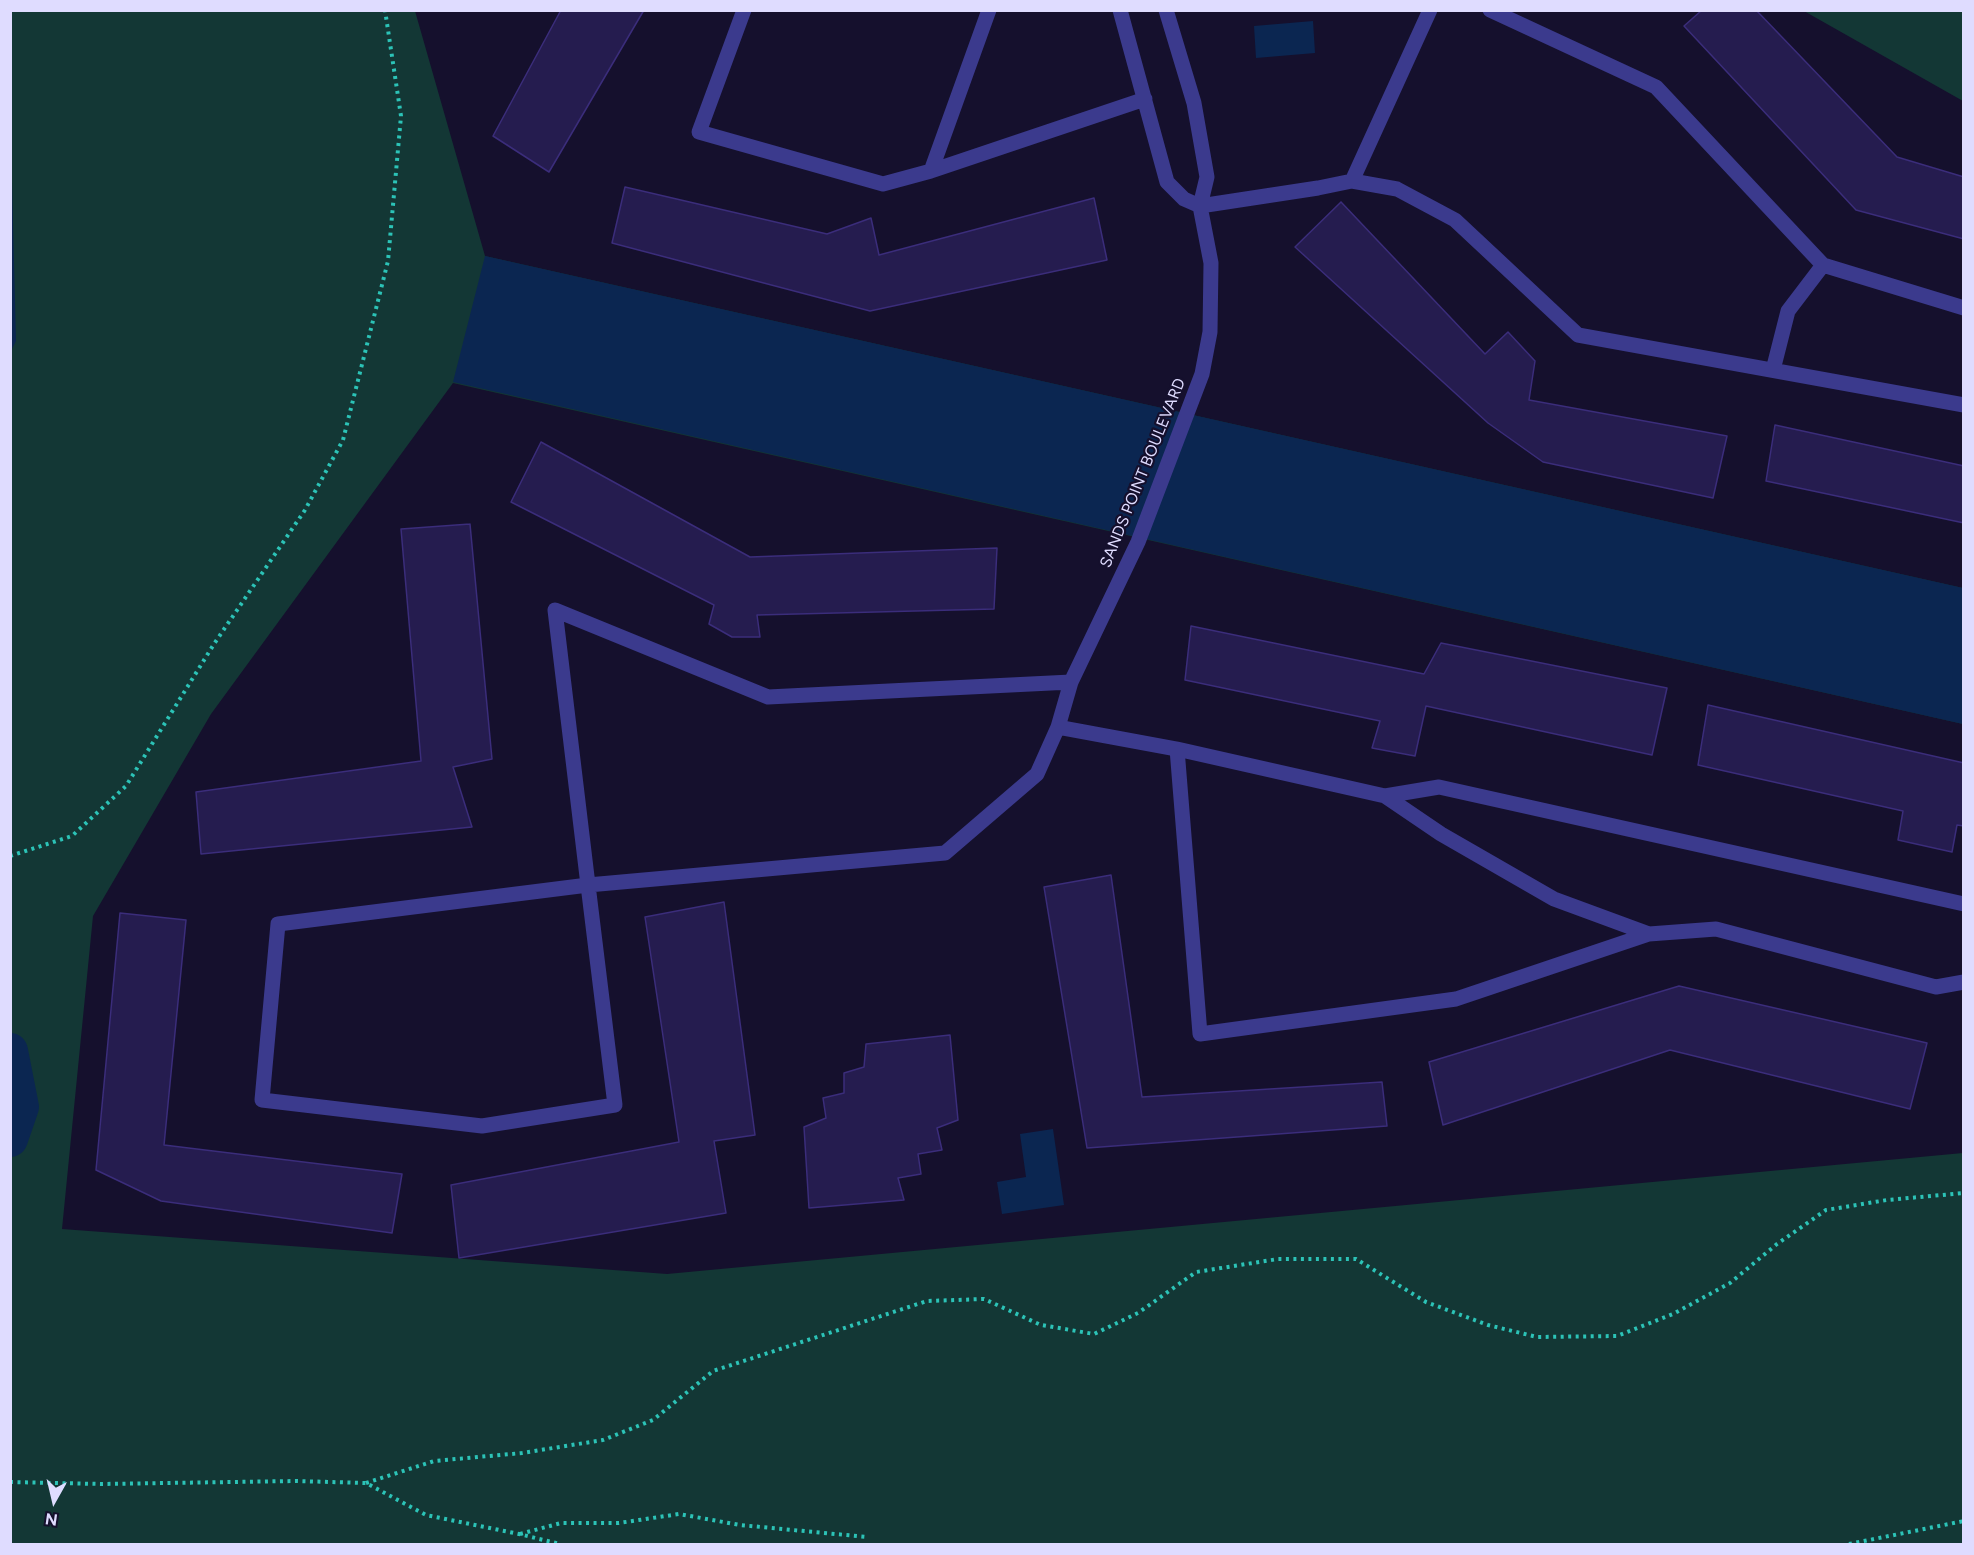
<!DOCTYPE html>
<style>
body{margin:0}
#map{position:relative;width:1974px;height:1555px;overflow:hidden;background:#15102d;font-family:Figtree,sans-serif}
canvas{display:block}
.frame{position:absolute;inset:0;border:12px solid #dfdcff;pointer-events:none}
.north{position:absolute;left:24px;top:1471px;width:60px;height:60px;-webkit-text-stroke:4px #15102d;paint-order:stroke;rotate:188deg;font-size:16px;font-weight:700;line-height:24px;text-align:center;color:#dfdcff}
.north::after{content:'';display:block;margin:auto;width:21px;height:27px;background:#dfdcff;clip-path:polygon(50% 0,100% 100%,50% 72%,0 100%)}
</style>
<div id="map">
<canvas width="1974" height="1555"></canvas>
<div class="frame"></div>
<div class="north">N</div>
</div>
<script>
const ctx = document.querySelector('canvas').getContext('2d');
ctx.lineJoin = 'round';
function fillPath(path, color) {
  ctx.fillStyle = color;
  ctx.fill(path, 'evenodd');
}
function poly(rows) {
  const path = new Path2D();
  for (const r of rows) {
    path.moveTo(r[0], r[1]);
    for (let i = 2; i < r.length; i += 2) path.lineTo(r[i], r[i + 1]);
  }
  return path;
}
function stroke(path, color, width, dash) {
  ctx.strokeStyle = color;
  ctx.lineWidth = width;
  ctx.lineCap = dash ? 'butt' : 'round';
  ctx.setLineDash(dash || []);
  ctx.stroke(path);
}
function label(font, color, halo, rows, align = 'center') {
  ctx.font = font + ' Figtree,sans-serif';
  ctx.lineWidth = 4.5;
  ctx.setLineDash([]);
  ctx.textBaseline = 'middle';
  ctx.strokeStyle = halo;
  ctx.fillStyle = color;
  for (const [text, x, y, turn = 0] of rows) {
    ctx.save();
    ctx.translate(x, y);
    ctx.rotate((+turn || 0) * Math.PI / 180);
    ctx.textAlign = isNaN(turn) ? turn : align;
    if (halo) ctx.strokeText(text, 0, 0);
    ctx.fillText(text, 0, 0);
    ctx.restore();
  }
}
fillPath(poly([
 [11,11,415,11,485,256,1963,588,1963,724,453,383,211,714,93,916,62,1229,667,1274,1963,1153,1963,1544,11,1544],
 [1804,11,1963,11,1963,101]
]), '#133735');
fillPath(poly([
 [1313,21,1315,53,1256,58,1254,26],
 [11,143,16,341,11,351,10,351],
 [485,256,1963,588,1963,724,453,382],
 [1053,1129,1064,1205,1002,1214,997,1182,1026,1177,1020,1134]
]), '#0b2651');
stroke(poly([
 [10,1051,21,1107,10,1139]
]), '#0b2651', 36);
const building = poly([
 [561,10,644,10,549,172,493,136,561,10],
 [1702,10,1756,10,1897,157,1964,177,1964,239,1856,210,1684,26,1702,10],
 [625,187,827,234,871,218,879,255,1094,198,1107,260,870,311,612,243,625,187],
 [1341,202,1485,354,1508,332,1535,361,1529,400,1727,436,1713,498,1543,462,1488,423,1295,247,1341,202],
 [1775,425,1964,466,1964,523,1766,481,1775,425],
 [541,442,750,557,997,548,994,609,757,615,760,637,732,637,709,624,714,605,511,502,541,442],
 [470,524,492,759,453,767,472,827,201,854,196,792,421,761,401,529,470,524],
 [1191,626,1424,674,1441,643,1667,688,1652,755,1426,706,1415,756,1372,748,1380,721,1185,680,1191,626],
 [1708,705,1964,763,1964,826,1957,825,1952,852,1898,840,1903,811,1698,765,1708,705],
 [1111,875,1142,1097,1382,1082,1387,1126,1087,1148,1044,887,1111,875],
 [724,902,755,1135,714,1141,726,1213,459,1258,451,1185,679,1142,645,917,724,902],
 [120,913,186,920,164,1145,402,1174,392,1233,161,1201,96,1170,120,913],
 [1679,986,1927,1043,1910,1109,1670,1050,1443,1125,1429,1062,1679,986],
 [950,1035,958,1120,937,1128,942,1150,918,1154,921,1174,898,1178,904,1200,809,1208,804,1127,826,1118,823,1098,844,1093,844,1073,864,1067,866,1044,950,1035]
]);
fillPath(building, '#251c4f');
stroke(building, '#3b2d7b', 1.5);
stroke(poly([
 [10,856,72,836,126,786,214,644,305,510,343,440,388,261,401,116,385,10],
 [10,1482,102,1484,296,1481,366,1483,426,1515,519,1534,560,1544],
 [366,1483,434,1461,522,1453,603,1440,653,1420,713,1371,927,1301,984,1299,1041,1325,1094,1334,1138,1313,1196,1272,1278,1259,1356,1259,1426,1302,1488,1325,1537,1337,1617,1336,1673,1314,1730,1283,1777,1244,1826,1210,1887,1200,1964,1193],
 [520,1534,561,1523,619,1523,679,1514,740,1525,867,1537],
 [1849,1544,1964,1521]
]), '#2cc3b7', 4, [3, 4.5]);
stroke(poly([
 [744,10,699,132,883,184,931,171,1145,99],
 [1120,10,1167,182,1184,199,1200,206],
 [1490,10,1656,87,1823,265,1964,308],
 [931,171,989,10],
 [1352,181,1430,10],
 [1200,206,1318,188,1352,181,1397,189,1455,220,1578,335,1964,405],
 [1773,370,1788,311,1823,265],
 [1071,682,768,697,555,610,588,885,615,1105,482,1126,262,1100,278,924,588,885,945,853,1037,774,1058,727,1071,682,1138,542,1202,374,1210,332,1211,263,1200,206,1207,177,1194,103,1166,10],
 [1058,727,1177,749,1385,796,1439,787,1964,904],
 [1177,749,1200,1034,1456,999,1649,934,1716,929,1936,987,1964,982],
 [1385,796,1441,834,1554,899,1649,934]
]), '#3b3a8d', 15);
label('16px', '#dfdcff', '#15102d', [
 ["SANDS POINT BOULEVARD",1143,473,-68]
]);
</script>
